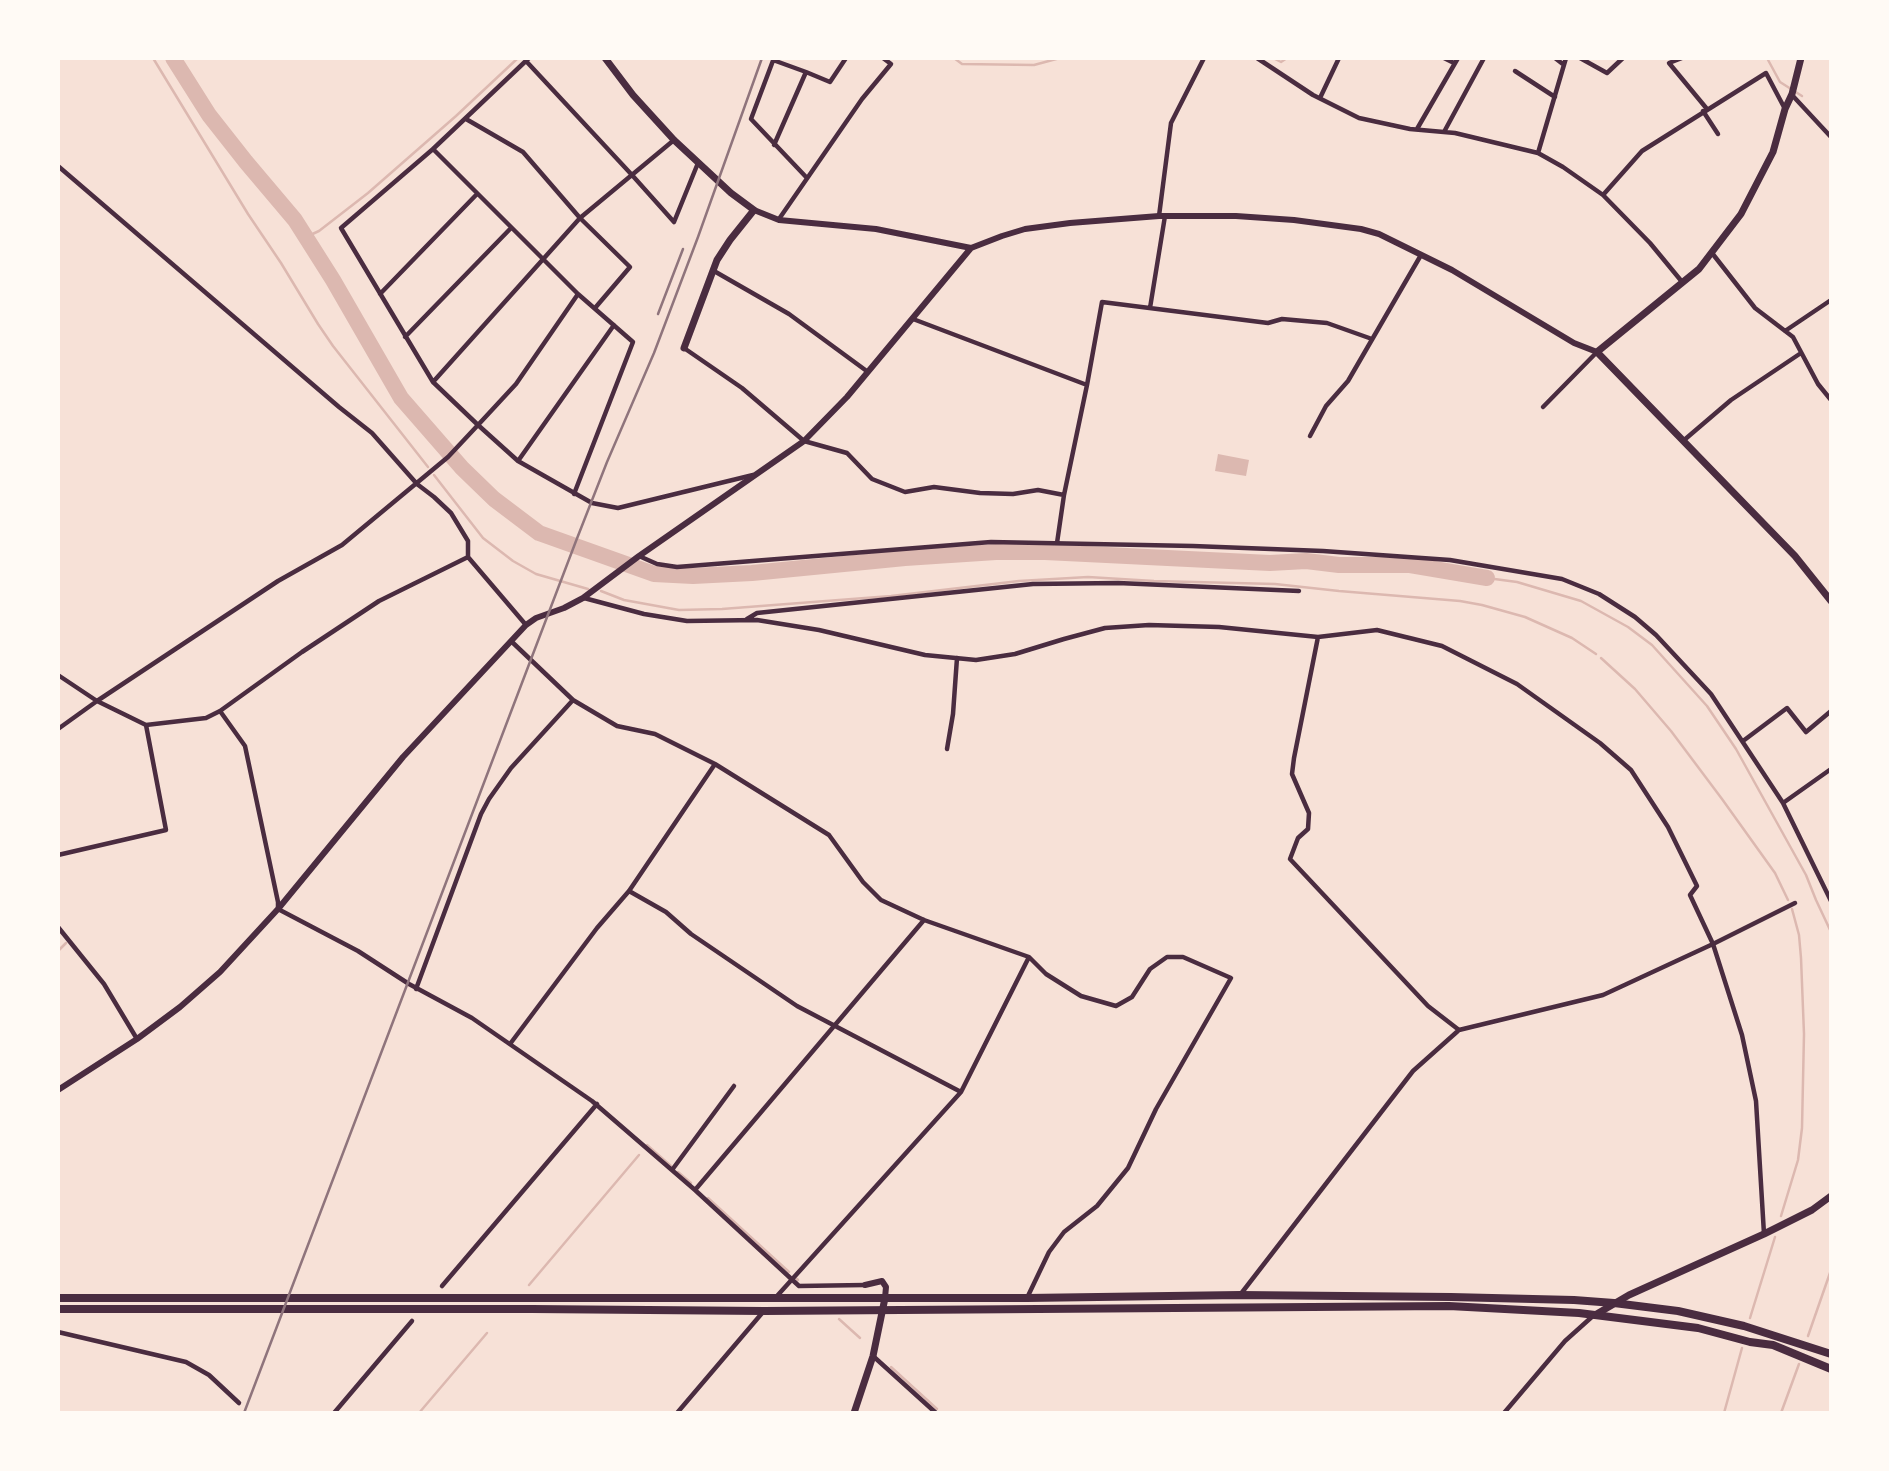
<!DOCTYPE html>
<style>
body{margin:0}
#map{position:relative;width:1889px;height:1471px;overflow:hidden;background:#f7e1d7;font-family:"Titillium Web",sans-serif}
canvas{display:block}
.frame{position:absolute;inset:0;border:60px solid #fffaf5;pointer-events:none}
</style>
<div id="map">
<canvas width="1889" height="1471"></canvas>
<div class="frame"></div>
</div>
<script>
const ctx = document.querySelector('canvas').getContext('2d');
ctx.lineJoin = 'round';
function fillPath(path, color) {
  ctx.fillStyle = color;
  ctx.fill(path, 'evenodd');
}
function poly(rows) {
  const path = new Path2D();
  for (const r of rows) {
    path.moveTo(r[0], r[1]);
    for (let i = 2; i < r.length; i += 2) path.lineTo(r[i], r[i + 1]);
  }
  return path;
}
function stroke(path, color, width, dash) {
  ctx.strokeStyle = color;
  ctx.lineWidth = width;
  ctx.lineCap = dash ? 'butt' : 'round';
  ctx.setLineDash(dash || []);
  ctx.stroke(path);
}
fillPath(poly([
 [1218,454,1249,460,1246,476,1215,471]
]), '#dcb8b0');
stroke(poly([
 [153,58,248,214,281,263,318,324,333,346,428,467],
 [954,58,962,64,1034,65,1060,58],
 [1273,58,1281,62,1287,58],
 [1767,58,1780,82,1802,96],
 [306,237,319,231,368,193,456,116,518,58],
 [434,475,483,538,513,561,536,574,588,589],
 [1487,578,1517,582,1581,601,1628,627,1652,645,1707,706,1736,749,1806,875,1816,900,1831,932],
 [601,591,624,600,679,610,722,609,891,596,1019,581,1088,577,1154,581,1275,584,1339,591,1460,601,1482,605,1525,617,1572,638,1596,654],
 [1601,658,1635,689,1671,731,1722,799,1775,873,1788,900],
 [58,951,66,943],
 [647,1145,671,1166],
 [678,1172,691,1183],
 [708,1198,789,1272],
 [1781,1216,1798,1160,1802,1128,1804,1034,1801,958,1799,935,1792,909],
 [797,1279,798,1280],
 [529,1285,639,1155],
 [1750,1318,1775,1237],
 [839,1319,860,1338],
 [1808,1336,1831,1270],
 [891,1367,937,1409],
 [419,1413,487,1333],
 [1724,1413,1742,1348],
 [1781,1413,1799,1364]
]), '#dcb8b0', 2.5);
stroke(poly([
 [173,58,209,115,246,162,295,220,333,280,401,398,462,468,494,499,539,533,654,574,693,576,752,573,905,558,996,552,1045,552,1270,563,1306,561,1339,565,1410,565,1487,578]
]), '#dcb8b0', 16);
stroke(poly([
 [529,58,433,149,578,294,516,384,478,425,518,461,592,503,618,508,753,475],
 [774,58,751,119,807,178],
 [1257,58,1313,95,1359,118,1410,129,1455,133,1538,153,1563,167,1603,195,1650,243,1683,283],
 [1444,58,1454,63],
 [1555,58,1564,65],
 [1580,58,1607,73,1623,58],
 [1682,58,1669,63,1707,109],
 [773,60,806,72,774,145],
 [526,61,632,175,674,222,698,163],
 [1515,71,1555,97],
 [806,72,830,82,846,58],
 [1792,95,1831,137],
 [1320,98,1339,58],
 [1703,111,1718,134],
 [466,119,523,152,580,218,630,267,595,308],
 [1417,129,1458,58],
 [1444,132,1484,58],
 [433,149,341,228,433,382],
 [1538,153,1566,58],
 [58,166,339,407,372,433,417,484,434,497,451,513,468,541,468,557,526,625],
 [1603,195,1642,151,1766,73,1785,109],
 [1159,216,1171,123,1204,58],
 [779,219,862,99,891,64,883,58],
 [1712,253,1755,308,1793,337,1818,384,1831,400],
 [714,271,789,314,868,372],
 [380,294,477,194],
 [1150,308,1165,216],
 [913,319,1087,385],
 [1785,331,1831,300],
 [405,337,511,228],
 [684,348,742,388,804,441,847,453,872,479,905,492,934,487,980,493,1013,494,1038,490,1064,495],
 [1543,407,1596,353],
 [1310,436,1326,406,1348,381,1421,255],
 [1683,441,1731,400,1801,353],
 [518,461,614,325],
 [574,494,633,342,578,294],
 [1057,543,1064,495,1087,385,1102,302,1268,323,1282,319,1327,323,1372,339],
 [639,556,657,564,677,567,991,542,1193,546,1323,551,1450,560,1562,579,1599,594,1635,617,1656,635,1711,694,1783,803,1831,901],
 [584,598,644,614,687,621,757,620,819,630,925,655,976,660,1015,654,1064,639,1105,628,1149,625,1219,627,1318,637,1377,630,1442,646,1517,684,1600,743,1631,770,1668,827,1697,886,1690,895,1713,944,1742,1035,1756,1101,1764,1234],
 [747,619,757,613,1033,584,1118,583,1299,591],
 [1318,637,1294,758,1292,774,1309,813,1308,829,1298,838,1290,859,1428,1006,1459,1030],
 [58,675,97,701,146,725,206,718,220,711,302,652,379,601,468,557],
 [573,700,617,726,655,734,715,764,829,835,863,882,881,900,924,920,1029,957,1046,974,1081,996,1116,1006,1132,997,1150,969,1167,957,1183,957,1231,978,1156,1109,1128,1168,1097,1206,1064,1232,1049,1252,1027,1298],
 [220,711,245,746,278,902,278,909,358,951,409,984,472,1018,592,1101,695,1190,799,1286,865,1285],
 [58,729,97,701,278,581,342,545,448,457,478,425,433,382,580,218,674,140],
 [1743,741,1787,708,1806,732,1831,711],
 [947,749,953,714,957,658],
 [1783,803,1831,769],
 [58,855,166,830,146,725],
 [629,891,666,912,691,934,797,1006,961,1092],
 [58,927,104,984,137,1039],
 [416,989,481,814,489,799,511,768,573,700,511,641],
 [510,1044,597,928,629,891,715,764],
 [672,1170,734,1086],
 [695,1190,924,920],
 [442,1286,597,1104],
 [1240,1295,1413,1071,1459,1030,1603,995,1713,944,1795,903],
 [777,1296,961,1092,1029,957],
 [58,1332,186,1362,209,1375,239,1403],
 [873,1356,936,1413],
 [334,1413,412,1321],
 [677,1413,763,1312],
 [1504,1413,1565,1341,1594,1315]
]), '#4a2c40', 4.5);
stroke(poly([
 [754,210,779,220,876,229,971,248],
 [58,1090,137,1039,180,1007,220,972,278,909,403,757,526,625,536,618,564,608,583,598,639,556,804,441,847,397,971,248,1002,236,1025,229,1070,223,1159,216,1236,216,1294,220,1361,229,1379,234,1452,270,1574,343,1597,352],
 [865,1285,882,1281,886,1287,885,1298]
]), '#4a2c40', 6);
stroke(poly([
 [605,58,633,95,674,140,731,193,754,210,730,240,717,260,684,348]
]), '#4a2c40', 7);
stroke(poly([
 [1801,58,1792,94,1785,109,1773,152,1741,214,1699,269,1597,352,1795,556,1831,601],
 [1595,1315,1629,1295,1764,1234,1812,1210,1831,1196],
 [854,1413,873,1356,885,1298]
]), '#4a2c40', 7);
stroke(poly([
 [58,1298,1027,1298,1240,1295,1451,1297,1574,1300,1614,1303,1678,1311,1744,1326,1831,1354],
 [58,1309,532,1309,764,1311,1449,1306,1579,1313,1698,1328,1750,1342,1773,1345,1831,1369]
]), '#4a2c40', 8);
stroke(poly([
 [658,314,683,249],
 [244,1413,576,541,607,462,654,353,698,237,762,58]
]), '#8f747c', 2.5);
</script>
